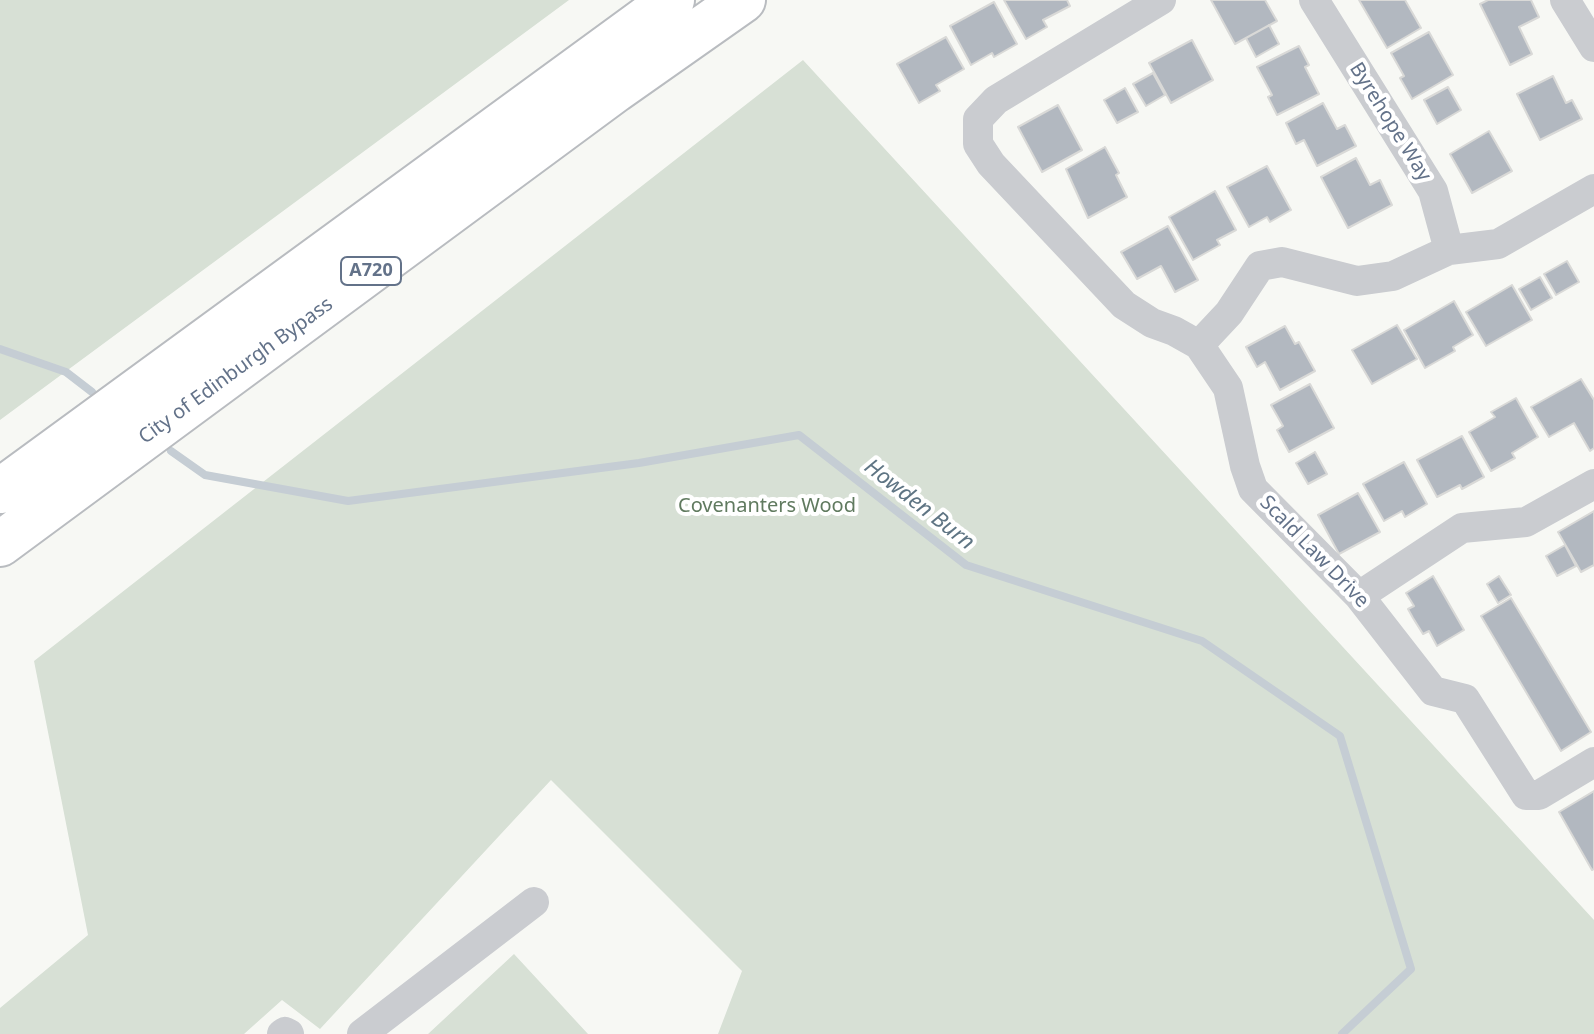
<!DOCTYPE html>
<style>
body{margin:0}
canvas{display:block;background:#f7f8f4}
</style>
<canvas width="1594" height="1034"></canvas>
<script>
const ctx = document.querySelector('canvas').getContext('2d');
ctx.lineJoin = 'round';
function fillPath(path, color) {
  ctx.fillStyle = color;
  ctx.fill(path, 'evenodd');
}
function poly(rows) {
  const path = new Path2D();
  for (const r of rows) {
    path.moveTo(r[0], r[1]);
    for (let i = 2; i < r.length; i += 2) path.lineTo(r[i], r[i + 1]);
  }
  return path;
}
function stroke(path, color, width, dash) {
  ctx.strokeStyle = color;
  ctx.lineWidth = width;
  ctx.lineCap = dash ? 'butt' : 'round';
  ctx.setLineDash(dash || []);
  ctx.stroke(path);
}
function label(font, color, halo, rows, align = 'center') {
  ctx.font = font + ' "Noto Sans",sans-serif';
  ctx.lineWidth = 8;
  ctx.setLineDash([]);
  ctx.textBaseline = 'middle';
  ctx.strokeStyle = halo;
  ctx.fillStyle = color;
  for (const [text, x, y, turn = 0] of rows) {
    ctx.save();
    ctx.translate(x, y);
    ctx.rotate((+turn || 0) * Math.PI / 180);
    ctx.textAlign = isNaN(turn) ? turn : align;
    if (halo) ctx.strokeText(text, 0, 0);
    ctx.fillText(text, 0, 0);
    ctx.restore();
  }
}
fillPath(poly([
 [0,0,569,0,0,420],
 [803,60,1594,920,1594,1034,718,1034,742,971,551,780,320,1029,282,1000,244,1034,0,1034,0,1008,88,935,34,661],
 [514,954,588,1034,428,1034]
]), '#d7e0d5');
stroke(poly([
 [0,349,66,372,92,392],
 [171,451,205,475,348,501,639,463,799,435,966,565,1202,641,1340,736,1411,969,1342,1034]
]), '#c5cdd4', 8);
const building = poly([
 [1004,0,1067,0,1070,6,1043,20,1047,27,1026,39,1004,0],
 [1211,0,1265,0,1277,21,1235,44,1211,0],
 [1359,0,1405,0,1421,28,1387,48,1359,0],
 [1488,0,1531,0,1539,17,1519,27,1532,54,1510,65,1480,4,1488,0],
 [994,2,1017,44,994,57,992,53,971,65,950,26,994,2],
 [1269,25,1279,44,1256,57,1246,38,1269,25],
 [1429,32,1453,75,1412,99,1400,78,1404,76,1391,53,1429,32],
 [946,37,964,69,936,85,940,91,919,103,897,64,946,37],
 [1192,40,1213,80,1171,103,1149,63,1192,40],
 [1299,46,1309,65,1305,67,1319,94,1277,115,1268,97,1272,95,1257,67,1299,46],
 [1153,73,1165,95,1146,106,1133,84,1153,73],
 [1553,76,1566,103,1572,100,1582,119,1540,140,1517,94,1553,76],
 [1448,87,1461,110,1437,124,1424,100,1448,87],
 [1125,88,1138,112,1117,123,1104,100,1125,88],
 [1323,103,1337,129,1345,125,1356,146,1317,166,1304,140,1296,144,1286,123,1323,103],
 [1058,105,1082,150,1042,172,1018,127,1058,105],
 [1489,131,1512,171,1472,193,1450,154,1489,131],
 [1105,147,1119,173,1116,175,1127,197,1088,218,1066,169,1105,147],
 [1356,158,1370,185,1380,180,1392,205,1348,228,1321,177,1356,158],
 [1267,166,1291,210,1270,222,1267,217,1249,227,1227,187,1267,166],
 [1215,191,1236,230,1217,240,1220,245,1193,260,1169,217,1215,191],
 [1168,226,1198,280,1175,292,1161,266,1137,279,1121,252,1168,226],
 [1567,261,1579,282,1556,295,1544,274,1567,261],
 [1540,277,1552,298,1531,310,1519,289,1540,277],
 [1512,285,1532,320,1486,346,1466,312,1512,285],
 [1454,301,1473,335,1453,347,1455,351,1425,368,1404,330,1454,301],
 [1397,325,1417,359,1372,384,1352,350,1397,325],
 [1285,326,1295,344,1299,342,1315,371,1280,390,1265,362,1257,367,1246,347,1285,326],
 [1581,379,1594,400,1594,448,1590,451,1574,423,1549,437,1531,407,1581,379],
 [1310,384,1334,428,1289,452,1277,430,1283,426,1271,405,1310,384],
 [1516,398,1538,437,1512,453,1515,458,1491,471,1469,432,1495,417,1491,412,1516,398],
 [1462,436,1484,477,1462,489,1460,485,1437,497,1417,460,1462,436],
 [1315,452,1327,474,1308,484,1296,463,1315,452],
 [1404,462,1427,504,1405,517,1402,511,1384,521,1363,484,1404,462],
 [1358,493,1380,532,1339,554,1318,515,1358,493],
 [1594,511,1594,565,1581,572,1558,532,1594,511],
 [1565,545,1576,566,1557,576,1546,556,1565,545],
 [1433,576,1464,630,1437,646,1429,631,1423,634,1413,618,1408,609,1414,606,1406,593,1433,576],
 [1499,576,1511,595,1498,603,1487,584,1499,576],
 [1511,598,1591,732,1561,751,1481,616,1511,598],
 [1594,791,1594,869,1592,870,1559,812,1594,791]
]);
fillPath(building, '#b2b8c0');
stroke(building, '#d9d9d7', 2);
const highway = poly([
 [0,491,672,0],
 [0,544,615,90,743,0]
]);
stroke(highway, '#b9bcc0', 48);
stroke(poly([
 [1161,0,996,100,978,119,978,144,991,164,1124,305,1152,323,1174,331,1199,345,1228,388,1245,466,1253,489,1359,596,1433,691,1465,699,1526,795,1539,795,1594,762],
 [1314,0,1433,191,1449,250],
 [1565,0,1594,47],
 [1199,345,1229,313,1260,266,1282,262,1357,281,1393,276,1449,250,1498,244,1594,189],
 [1359,596,1462,528,1526,522,1594,484],
 [282,1034,285,1032,289,1034],
 [362,1034,534,902]
]), '#caccd0', 30);
stroke(highway, '#fff', 44);
for (const [x, y, w] of [
 [371,271,60]
]) {
  const box = new Path2D();
  box.roundRect(x - w / 2, y - 14, w, 28, 6);
  ctx.fillStyle = '#fff';
  ctx.fill(box);
  stroke(box, '#637289', 2);
}
label('bold 18px', '#637289', null, [
 ["A720",371,271]
]);
label('20px', '#637289', '#fff', [
 ["Byrehope Way",1390,122,58],
 ["City of Edinburgh Bypass",236,371,-36],
 ["Scald Law Drive",1314,552,46]
]);
label('20px', '#607a5f', '#fff', [
 ["Covenanters Wood",767,506]
]);
label('italic 22px', '#5f7584', '#fff', [
 ["Howden Burn",919,505,38]
]);
</script>
